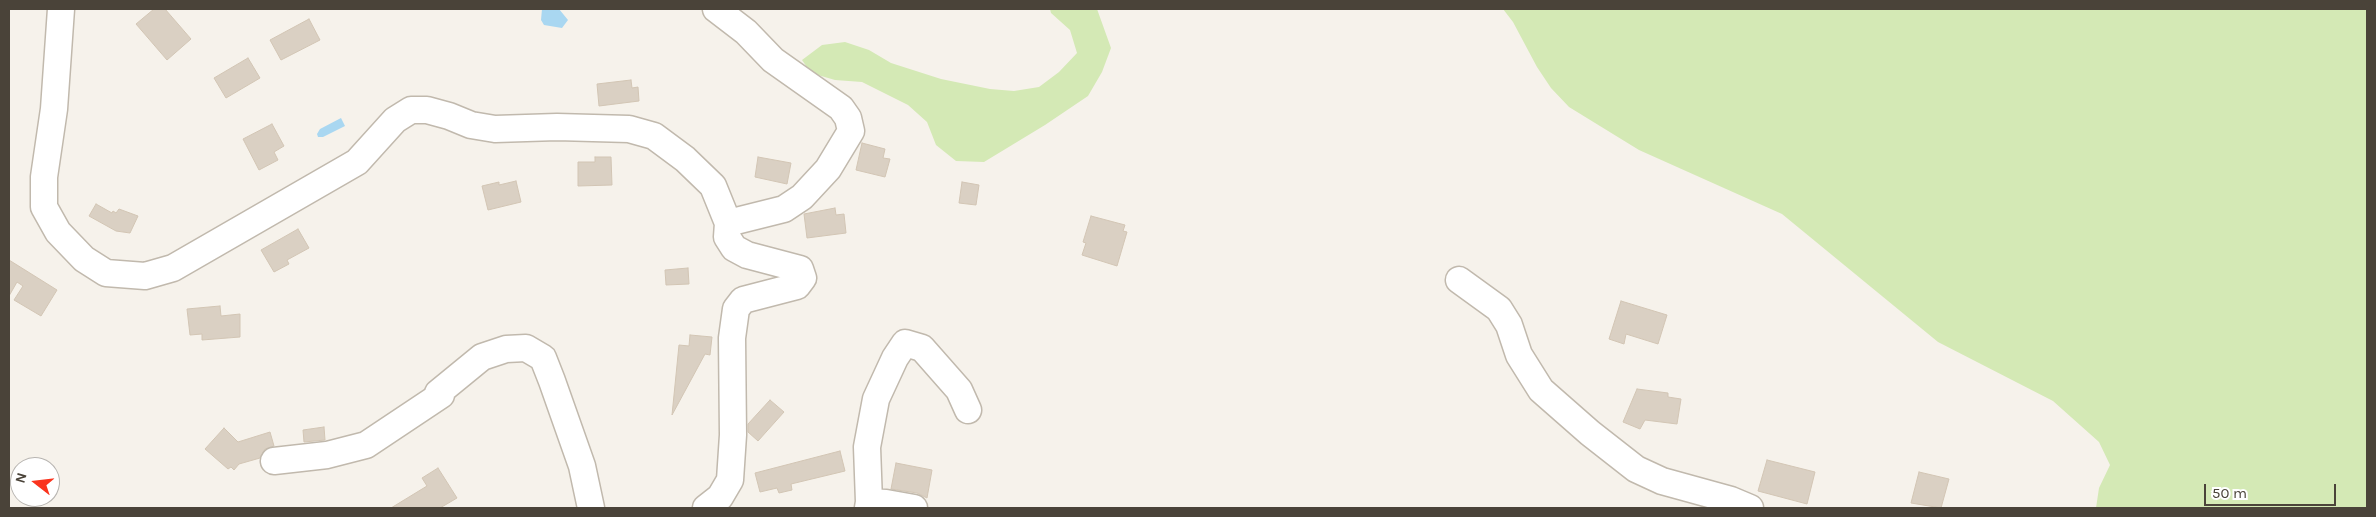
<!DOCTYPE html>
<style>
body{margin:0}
#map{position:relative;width:2376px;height:517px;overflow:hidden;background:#f6f2eb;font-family:Karla,sans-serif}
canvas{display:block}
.frame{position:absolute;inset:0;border:10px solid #4a4339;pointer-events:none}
.north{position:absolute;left:10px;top:457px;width:50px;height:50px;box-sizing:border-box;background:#fff;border:1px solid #b7b4b0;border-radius:50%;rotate:286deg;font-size:14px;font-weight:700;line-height:20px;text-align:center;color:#4a4339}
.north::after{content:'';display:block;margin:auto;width:18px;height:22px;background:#fa341e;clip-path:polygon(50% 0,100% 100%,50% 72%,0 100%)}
.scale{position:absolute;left:2204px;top:484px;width:132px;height:22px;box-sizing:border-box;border:2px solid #4a4339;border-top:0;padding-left:6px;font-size:15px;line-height:18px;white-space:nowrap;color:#4a4339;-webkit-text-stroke:4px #fff;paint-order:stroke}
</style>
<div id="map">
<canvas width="2376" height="517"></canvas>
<div class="frame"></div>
<div class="north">N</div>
<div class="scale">50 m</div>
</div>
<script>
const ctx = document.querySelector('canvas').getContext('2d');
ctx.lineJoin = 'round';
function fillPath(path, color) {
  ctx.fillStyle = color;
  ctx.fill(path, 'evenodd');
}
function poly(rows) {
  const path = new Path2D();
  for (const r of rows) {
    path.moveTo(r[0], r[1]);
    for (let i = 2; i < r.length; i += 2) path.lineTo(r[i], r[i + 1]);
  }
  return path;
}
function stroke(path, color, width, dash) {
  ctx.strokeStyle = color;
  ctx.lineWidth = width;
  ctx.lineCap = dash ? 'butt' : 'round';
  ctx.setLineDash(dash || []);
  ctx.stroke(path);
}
fillPath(poly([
 [1050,9,1097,9,1111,48,1102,72,1088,96,1045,125,984,162,956,161,936,145,927,122,908,105,862,82,835,80,811,73,802,60,822,45,845,42,869,50,891,63,941,79,990,89,1014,91,1039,87,1059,72,1077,53,1070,30,1051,13],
 [1503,9,2367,9,2367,508,2096,508,2099,488,2110,465,2099,442,2053,401,1938,342,1782,214,1639,150,1569,107,1551,88,1537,67,1513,22]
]), '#d4e9b5');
fillPath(poly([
 [542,9,559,9,568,20,562,28,544,25,541,20],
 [341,118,345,126,323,137,318,137,317,134,320,129]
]), '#a9d7f1');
const building = poly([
 [154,9,165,9,191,39,167,60,136,24,154,9],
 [309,19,320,40,281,60,270,40,309,19],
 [248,58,260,78,226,98,214,78,248,58],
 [631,80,632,88,638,87,639,101,599,106,597,84,631,80],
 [272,124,284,146,274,152,278,160,259,170,243,139,272,124],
 [862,143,885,149,883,158,890,159,885,177,856,170,862,143],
 [595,157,611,157,612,185,578,186,578,162,595,162,595,157],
 [758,157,791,163,787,184,755,177,758,157],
 [516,181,521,202,488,210,482,186,499,182,499,185,516,181],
 [962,182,979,185,976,205,959,203,962,182],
 [96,204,112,213,113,211,116,213,119,209,138,216,130,233,116,231,89,216,96,204],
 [835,208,836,215,844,214,846,233,807,238,804,214,835,208],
 [1091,216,1125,225,1123,231,1127,232,1117,266,1082,255,1086,243,1083,242,1091,216],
 [298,229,309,248,287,260,289,264,274,272,261,250,298,229],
 [9,260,57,290,41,316,14,300,23,286,17,282,9,296,9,260],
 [688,268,689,284,666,285,665,270,688,268],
 [1621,301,1667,315,1658,344,1626,334,1624,344,1609,339,1621,301],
 [220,306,221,316,240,314,240,337,202,340,202,334,190,335,187,309,220,306],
 [690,335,712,337,710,355,705,354,672,415,679,345,689,346,690,335],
 [1637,389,1668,393,1668,397,1681,399,1677,424,1645,420,1640,429,1623,422,1637,389],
 [770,400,784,412,758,441,748,432,748,424,770,400],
 [324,427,325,440,304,442,303,430,324,427],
 [224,428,238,442,270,432,274,446,265,449,260,458,239,464,234,470,231,467,228,469,205,449,224,428],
 [840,451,845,471,791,484,792,490,779,493,777,488,760,492,755,473,840,451],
 [1767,460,1815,472,1807,504,1758,491,1767,460],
 [896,463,932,470,927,498,917,493,891,489,896,463],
 [438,468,457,498,440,508,391,508,427,486,422,478,438,468],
 [1919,472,1949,479,1941,508,1911,503,1919,472]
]);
fillPath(building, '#dad0c3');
stroke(building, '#d2c5b4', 1);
const minor = poly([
 [61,9,54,109,44,177,44,207,58,232,84,259,106,273,145,276,173,268,357,162,395,120,411,110,427,110,449,116,471,125,495,129,557,127,629,129,654,136,685,159,713,186,728,223],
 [1459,280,1499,309,1509,325,1519,355,1541,390,1590,433,1636,469,1662,481,1731,500,1750,508],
 [274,461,327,455,366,445,441,395,438,393,482,357,506,349,526,348,543,358,552,381,582,466,591,508],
 [869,502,867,447,876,399,895,358,905,343,922,348,959,390,968,410],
 [706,508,720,497,730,480,733,435,732,338,736,309,743,300,797,286,803,278,800,269,747,255,734,248,727,237,728,223,784,209,802,197,828,169,851,131,848,118,841,108,773,60,746,32,716,9],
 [868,508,869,502,886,503,914,508]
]);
stroke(minor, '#c1b9ad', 29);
stroke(minor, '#fff', 26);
</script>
